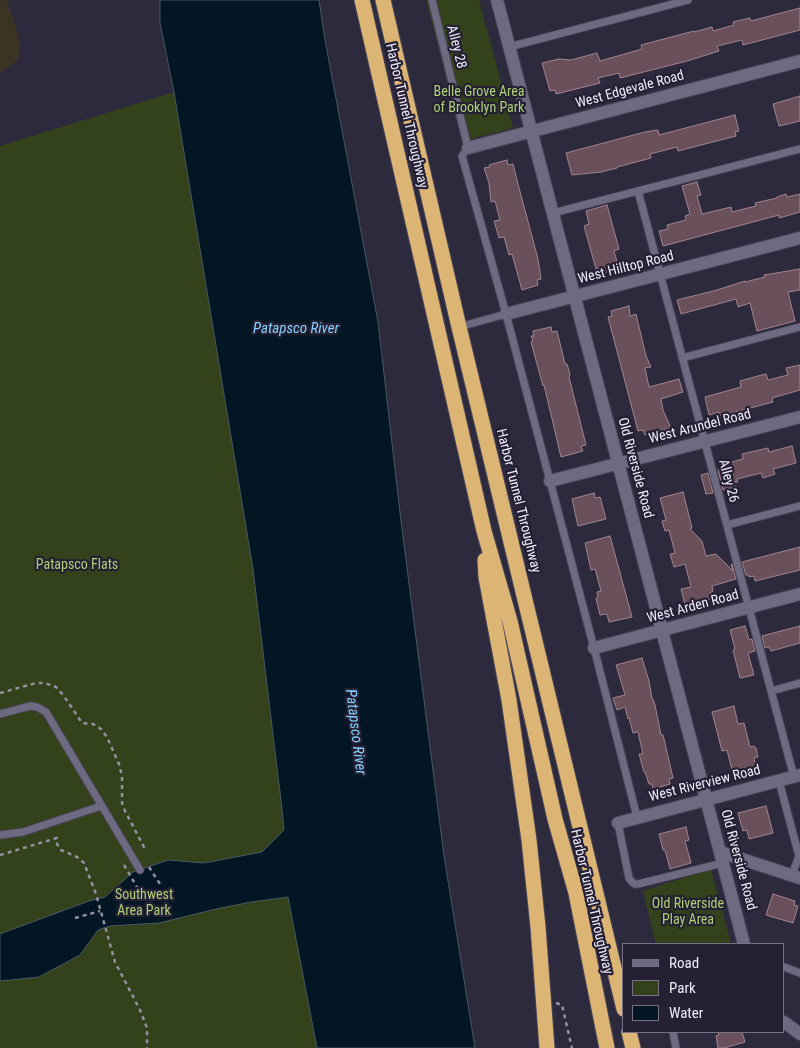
<!DOCTYPE html>
<style>
body{margin:0}
#map{position:relative;width:800px;height:1048px;overflow:hidden;background:#2e2a3e;font-family:"Roboto Condensed",sans-serif}
canvas{display:block}
.legend{position:absolute;left:622px;top:943px;width:162px;height:90px;box-sizing:border-box;background:#252034;border:1px solid #767283;margin:0;padding:6px 9px;list-style:none;font-size:15px;color:#efecfa}
.legend li{display:flex;align-items:center;gap:10px;height:25px}
.legend b{width:25px;border:1px solid #767283}
</style>
<div id="map">
<canvas width="800" height="1048"></canvas>
<ul class="legend">
<li><b style="height:6px;background:#6e6a81"></b>Road</li>
<li><b style="height:14px;background:#34421b"></b>Park</li>
<li><b style="height:14px;background:#021723"></b>Water</li>
</ul>
</div>
<script>
const ctx = document.querySelector('canvas').getContext('2d');
ctx.lineJoin = 'round';
function fillPath(path, color) {
  ctx.fillStyle = color;
  ctx.fill(path, 'evenodd');
}
function poly(rows) {
  const path = new Path2D();
  for (const r of rows) {
    path.moveTo(r[0], r[1]);
    for (let i = 2; i < r.length; i += 2) path.lineTo(r[i], r[i + 1]);
  }
  return path;
}
function stroke(path, color, width, dash) {
  ctx.strokeStyle = color;
  ctx.lineWidth = width;
  ctx.lineCap = dash ? 'butt' : 'round';
  ctx.setLineDash(dash || []);
  ctx.stroke(path);
}
function label(font, color, halo, rows, align = 'center') {
  ctx.font = font + ' "Roboto Condensed",sans-serif';
  ctx.lineWidth = 4.5;
  ctx.setLineDash([]);
  ctx.textBaseline = 'middle';
  ctx.strokeStyle = halo;
  ctx.fillStyle = color;
  for (const [text, x, y, turn = 0] of rows) {
    ctx.save();
    ctx.translate(x, y);
    ctx.rotate((+turn || 0) * Math.PI / 180);
    ctx.textAlign = isNaN(turn) ? turn : align;
    if (halo) ctx.strokeText(text, 0, 0);
    ctx.fillText(text, 0, 0);
    ctx.restore();
  }
}
fillPath(poly([
 [0,0,7,0,20,42,18,60,0,73]
]), '#3c3423');
fillPath(poly([
 [426,0,479,0,513,128,463,141],
 [174,92,253,569,282,809,289,897,317,1048,0,1048,0,146],
 [711,869,731,944,656,944,643,891]
]), '#34421b');
const water = poly([
 [160,0,319,0,325,40,378,322,401,521,444,856,475,1048,317,1048,288,897,251,902,216,909,159,923,110,926,98,930,80,955,39,977,0,981,0,934,89,901,105,897,133,872,168,860,204,863,262,852,284,830,282,809,253,569,174,92,160,23,160,0]
]);
fillPath(water, '#021723');
stroke(water, '#495764', 1);
const building = poly([
 [800,8,800,30,743,45,742,40,717,46,719,51,687,61,620,78,619,73,598,78,600,83,556,94,555,90,550,91,542,63,559,59,571,60,597,53,600,61,642,49,641,45,694,31,694,32,712,27,713,31,734,25,733,22,750,18,751,21,800,8],
 [800,96,800,121,779,126,773,104,800,96],
 [735,115,739,131,735,132,736,136,678,151,677,147,650,154,651,158,617,167,617,168,601,172,572,175,566,153,645,132,658,130,659,135,735,115],
 [507,160,508,165,513,164,518,184,538,259,541,279,537,280,538,285,522,290,512,254,509,255,504,237,499,238,494,221,500,220,495,201,491,202,489,183,484,168,490,167,489,165,507,160],
 [697,182,701,195,697,196,702,214,731,207,732,212,756,206,755,203,777,198,777,197,786,194,787,197,800,194,800,212,779,218,779,215,663,246,659,231,668,229,667,225,686,220,685,216,690,214,682,186,697,182],
 [607,205,619,249,614,251,619,269,602,273,600,268,596,269,584,226,589,224,586,211,607,205],
 [800,269,800,290,788,292,795,321,757,331,750,303,738,307,736,299,681,314,677,300,717,290,745,281,745,282,765,277,764,275,800,269],
 [629,306,630,316,636,314,646,356,651,367,645,368,649,387,679,379,683,392,661,399,663,410,671,428,645,435,643,430,638,431,608,317,612,316,611,311,629,306],
 [551,327,552,332,557,331,565,364,567,364,570,374,569,377,586,445,581,446,583,451,561,457,544,385,543,386,531,342,533,341,531,336,534,336,533,331,551,327],
 [800,365,800,390,772,398,773,402,720,416,719,412,709,415,705,397,741,387,740,381,758,376,766,374,768,380,788,375,786,368,800,365],
 [792,446,796,463,773,469,775,474,763,478,761,473,737,479,738,482,734,482,735,487,723,490,718,470,721,469,720,465,743,459,742,454,768,448,769,452,792,446],
 [708,473,713,493,706,494,701,475,708,473],
 [683,492,692,528,690,529,702,541,706,556,716,554,733,571,731,564,732,564,736,579,712,586,713,591,710,593,712,599,685,605,681,589,691,587,685,564,674,567,670,554,675,553,669,530,665,531,662,521,666,520,660,498,683,492],
 [594,493,595,498,600,497,606,519,578,526,572,499,594,493],
 [610,536,632,617,609,622,607,614,600,615,596,598,598,597,597,592,601,591,595,569,591,570,585,543,610,536],
 [800,547,800,570,755,581,754,576,749,577,748,575,746,575,742,562,800,547],
 [745,626,749,640,752,639,755,651,748,653,754,675,740,678,733,650,735,649,730,630,745,626],
 [800,626,800,643,771,651,769,647,765,648,762,636,800,626],
 [642,658,649,681,652,699,653,699,655,705,661,735,663,735,673,778,669,779,670,784,653,789,652,784,649,784,645,772,644,772,639,754,643,754,638,732,633,733,629,718,628,719,625,707,617,710,613,698,625,695,616,665,642,658],
 [734,706,738,724,744,723,750,747,754,746,755,748,756,748,758,757,754,758,756,768,733,774,727,750,722,751,712,712,734,706],
 [766,806,773,833,749,839,747,830,743,831,738,813,766,806],
 [686,827,689,840,685,841,691,863,670,869,665,850,663,850,659,834,686,827],
 [773,894,795,901,794,905,798,906,793,923,766,915,773,894],
 [718,1032,742,1032,745,1042,724,1048,718,1048,716,1036,719,1035,718,1032]
]);
fillPath(building, '#6a505a');
stroke(building, '#a1858f', 1);
const service = poly([
 [432,0,468,148,462,156,506,314,594,648,637,817],
 [509,47,688,0],
 [638,191,794,777],
 [553,213,800,149],
 [459,327,506,314],
 [682,358,800,327],
 [727,525,800,506],
 [771,691,800,683],
 [0,714,30,706,37,707,46,712,140,870],
 [779,781,799,856,792,875],
 [618,823,629,878,632,882,635,884,638,884,723,863],
 [0,835,23,832,101,806],
 [784,967,800,973],
 [673,1032,676,1048]
]);
const minor = poly([
 [497,0,744,944],
 [468,148,800,61],
 [506,314,800,238],
 [550,481,800,417],
 [594,648,800,594],
 [618,823,800,775],
 [720,852,800,878],
 [784,1022,800,1034]
]);
const motorway = poly([
 [362,0,484,531,510,621,555,819,576,893,607,1048],
 [383,0,459,327,624,1009],
 [485,560,486,577,509,700,529,840,538,927,547,1048],
 [629,1032,633,1048]
]);
stroke(service, '#4b4658', 9);
stroke(minor, '#4b4658', 14);
stroke(motorway, '#4b4658', 17);
stroke(poly([
 [0,693,36,683,45,683,56,687,64,696,82,723,93,724,101,729,107,737,119,764,122,776,122,803,125,811,145,849],
 [0,855,57,838,57,844,61,850,77,857,84,863,96,894,115,962,140,1010,147,1028,147,1048],
 [124,865,137,887],
 [149,867,160,884],
 [75,918,100,911],
 [556,1003,562,1005,572,1048]
]), '#9390a0', 2.5, [4, 4]);
stroke(service, '#6e6a81', 7);
stroke(minor, '#6e6a81', 12);
stroke(motorway, '#dcb575', 15);
label('14px', '#efecfa', '#252034', [
 ["Alley 28",456,47,76],
 ["West Edgevale Road",630,90,-15],
 ["Harbor Tunnel Throughway",406,116,77],
 ["West Hilltop Road",626,268,-14],
 ["West Arundel Road",700,427,-14],
 ["Old Riverside Road",635,468,75],
 ["Alley 26",728,481,75],
 ["Harbor Tunnel Throughway",518,501,76],
 ["West Arden Road",693,607,-15],
 ["West Riverview Road",705,784,-14],
 ["Old Riverside Road",738,860,75],
 ["Harbor Tunnel Throughway",591,902,77]
]);
label('14px', '#aed076', '#252034', [
 ["Belle Grove Area",479,92],
 ["of Brooklyn Park",479,108],
 ["Patapsco Flats",77,565],
 ["Southwest",144,895],
 ["Area Park",144,911],
 ["Old Riverside",688,904],
 ["Play Area",688,920]
]);
label('italic 15px', '#83d0fd', '#252034', [
 ["Patapsco River",296,329],
 ["Patapsco River",355,732,83]
]);
</script>
